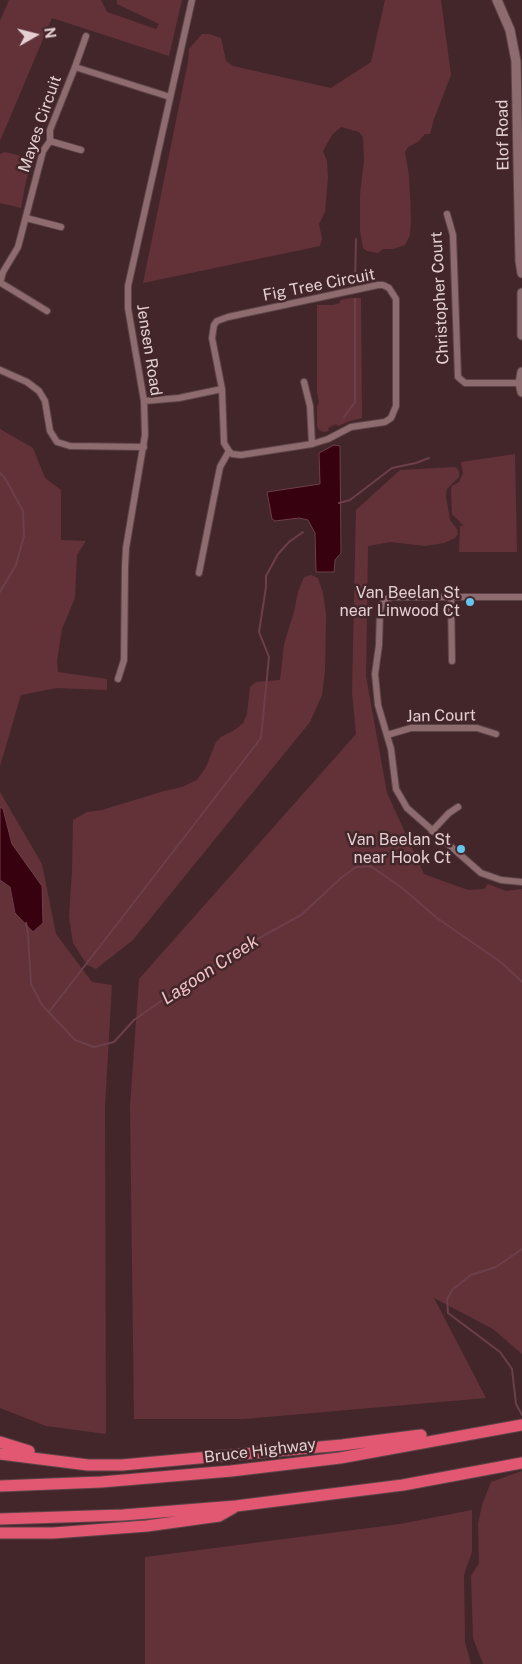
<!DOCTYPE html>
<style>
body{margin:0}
#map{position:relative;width:522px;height:1664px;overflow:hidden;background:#43262a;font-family:"Public Sans",sans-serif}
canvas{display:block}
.north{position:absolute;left:10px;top:10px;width:50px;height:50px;-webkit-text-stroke:4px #43262a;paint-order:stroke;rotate:82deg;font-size:14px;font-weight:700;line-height:20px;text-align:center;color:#e4d0d2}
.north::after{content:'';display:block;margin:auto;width:18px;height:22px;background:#e4d0d2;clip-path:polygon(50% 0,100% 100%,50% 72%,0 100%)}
</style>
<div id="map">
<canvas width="522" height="1664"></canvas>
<div class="north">N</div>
</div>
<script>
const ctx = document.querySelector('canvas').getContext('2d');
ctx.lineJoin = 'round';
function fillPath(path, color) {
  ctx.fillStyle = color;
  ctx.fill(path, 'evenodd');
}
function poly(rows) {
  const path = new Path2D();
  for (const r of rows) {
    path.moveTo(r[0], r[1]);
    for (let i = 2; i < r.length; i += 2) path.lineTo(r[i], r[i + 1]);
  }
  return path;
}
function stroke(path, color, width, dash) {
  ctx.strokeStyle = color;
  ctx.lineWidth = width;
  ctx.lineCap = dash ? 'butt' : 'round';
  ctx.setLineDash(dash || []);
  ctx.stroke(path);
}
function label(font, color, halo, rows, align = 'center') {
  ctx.font = font + ' "Public Sans",sans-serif';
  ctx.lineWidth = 5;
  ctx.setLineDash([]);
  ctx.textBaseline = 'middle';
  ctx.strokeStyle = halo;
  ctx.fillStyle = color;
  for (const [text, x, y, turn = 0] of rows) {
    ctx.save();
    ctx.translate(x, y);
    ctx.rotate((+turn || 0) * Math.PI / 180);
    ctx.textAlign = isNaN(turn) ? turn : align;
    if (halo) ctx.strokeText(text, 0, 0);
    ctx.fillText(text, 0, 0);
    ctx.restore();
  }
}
fillPath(poly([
 [9,0,101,0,107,12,156,29,159,24,117,4,117,0,182,0,169,56,52,18,0,141,0,21],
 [385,0,441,0,451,75,434,119,430,134,425,134,418,142,408,147,405,152,409,176,411,219,410,235,405,245,393,249,383,249,378,253,367,251,363,248,360,230,360,195,364,161,363,137,359,132,341,127,332,135,323,151,327,161,328,178,325,212,319,224,322,239,320,246,143,283,188,62,189,49,202,34,209,34,221,38,226,61,233,66,331,88,371,62],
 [5,152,33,159,26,181,21,208,0,203,0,154],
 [351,298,361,298,362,418,350,421,338,426,336,424,328,428,329,431,323,432,319,430,317,426,317,407,319,402,317,393,317,305,333,305,340,303,340,300],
 [0,429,33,448,45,478,61,490,61,540,86,541,77,555,75,598,62,629,57,661,58,672,107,679,107,690,57,688,21,695,0,766],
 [515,454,517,552,459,552,460,526,464,526,452,514,451,490,452,486,459,482,463,473,461,462],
 [455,467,459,471,459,477,447,489,446,496,450,520,457,529,458,534,455,538,444,543,425,546,390,542,368,546,366,676,387,793,424,874,468,890,484,889,488,884,506,891,522,889,522,1354,493,1329,434,1298,486,1398,244,1419,134,1419,130,1106,139,979,356,734,352,692,356,510,400,470],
 [311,575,318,578,323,593,326,614,325,671,322,695,310,722,133,940,96,969,87,965,73,943,69,917,72,871,73,820,87,812,102,810,164,791,182,787,197,780,206,767,216,742,221,737,236,729,243,723,247,714,250,687,256,682,280,680,284,644,294,612,298,592,304,577],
 [0,792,42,864,56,934,92,982,112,985,105,1106,106,1434,46,1426,0,1408,0,880,10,887,15,913,42,886,12,844,3,810,0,807],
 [522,1471,522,1664,483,1664,473,1638,471,1576,479,1563,478,1524,482,1505,491,1482],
 [472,1510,472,1552,464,1575,465,1642,471,1664,145,1664,145,1557,400,1524]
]), '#633239');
const water = poly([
 [334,445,340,446,341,553,335,560,334,572,316,572,315,533,308,520,299,518,275,521,272,519,267,492,320,484,319,453,334,445],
 [0,807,3,809,12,844,42,886,43,923,33,932,15,913,10,887,0,880,0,807]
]);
fillPath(water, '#380110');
stroke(water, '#6c3f4a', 1);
stroke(poly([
 [355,281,356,239],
 [344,417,355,402,355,299],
 [0,473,5,478,23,511,24,536,16,565,0,592],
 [339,503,350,500,392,468,416,463,429,458],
 [26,923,28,934,31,984,42,1005,75,1040,94,1047,114,1042,134,1020,167,997,234,952,301,915,341,878,356,867,370,866,401,887,437,918,502,963,522,982],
 [49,1012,261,738,269,657,259,632,266,587,266,576,278,554,289,542,303,532],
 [522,1249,496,1267,471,1275,453,1289,447,1299,448,1313,500,1352,512,1369,516,1404,522,1415]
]), '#6c3f4a', 2);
const street = poly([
 [75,67,86,36],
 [50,141,81,150],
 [447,214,453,235,458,377,465,383,520,383],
 [26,218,61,227],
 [0,283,3,272,18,247,43,151,50,141,50,130,75,67,170,97],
 [1,283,47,311],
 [378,285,383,285,389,288,396,299,396,406,391,418,385,422,351,427,328,439,312,444,241,455,232,454,229,451,224,443,222,389,212,338,214,325,217,321,228,317,378,285],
 [0,370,27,382,39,391,45,401,50,431,57,442,70,446,144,447],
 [304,382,310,406,312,444],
 [144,401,179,398,222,389],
 [199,573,220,467,229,451],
 [451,597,452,661],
 [522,597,393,597,386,599,382,604,380,611,379,645,375,674,378,705,391,749,396,789,407,808,481,873,501,880,522,882],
 [118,679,124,660,125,567,126,548,145,435,144,401,128,308,128,286,192,0],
 [387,735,411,728,477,728,496,734],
 [432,831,449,813,458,807]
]);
const secondary = poly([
 [497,0,510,30,516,61,520,261,522,273],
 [522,293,522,335],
 [522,372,520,383,522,392]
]);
const highway = poly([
 [0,1442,29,1451],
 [0,1454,88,1465,122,1465,342,1445,421,1435],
 [0,1486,101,1482,231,1471,340,1458,522,1425],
 [0,1519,123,1515,236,1506,403,1485,522,1463],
 [0,1533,53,1533,147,1526,219,1516,233,1508]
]);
stroke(street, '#5d4448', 8);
stroke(secondary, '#5d4448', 11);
stroke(highway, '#5d4448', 13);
stroke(street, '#8d6b6e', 6);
stroke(secondary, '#8d6b6e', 9);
stroke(highway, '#e25772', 11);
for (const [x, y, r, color] of [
 [470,602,5,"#65c5ef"],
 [461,849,5,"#65c5ef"]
]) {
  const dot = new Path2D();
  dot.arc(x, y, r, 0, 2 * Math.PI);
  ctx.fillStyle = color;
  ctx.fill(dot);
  stroke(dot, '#43262a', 2);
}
label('16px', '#e4d0d2', '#43262a', [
 ["Mayes Circuit",40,124,-71],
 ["Elof Road",503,135,-91],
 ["Fig Tree Circuit",319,285,-11],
 ["Christopher Court",440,298,-93],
 ["Jensen Road",149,350,81],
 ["Jan Court",441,716,-1],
 ["Bruce Highway",260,1451,-7]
]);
label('16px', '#e4d0d2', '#43262a', [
 ["Van Beelan St",460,593],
 ["near Linwood Ct",460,611],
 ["Van Beelan St",451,840],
 ["near Hook Ct",451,858]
], 'right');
label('italic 18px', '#f1c2c6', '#43262a', [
 ["Lagoon Creek",210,970,-33]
]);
</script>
